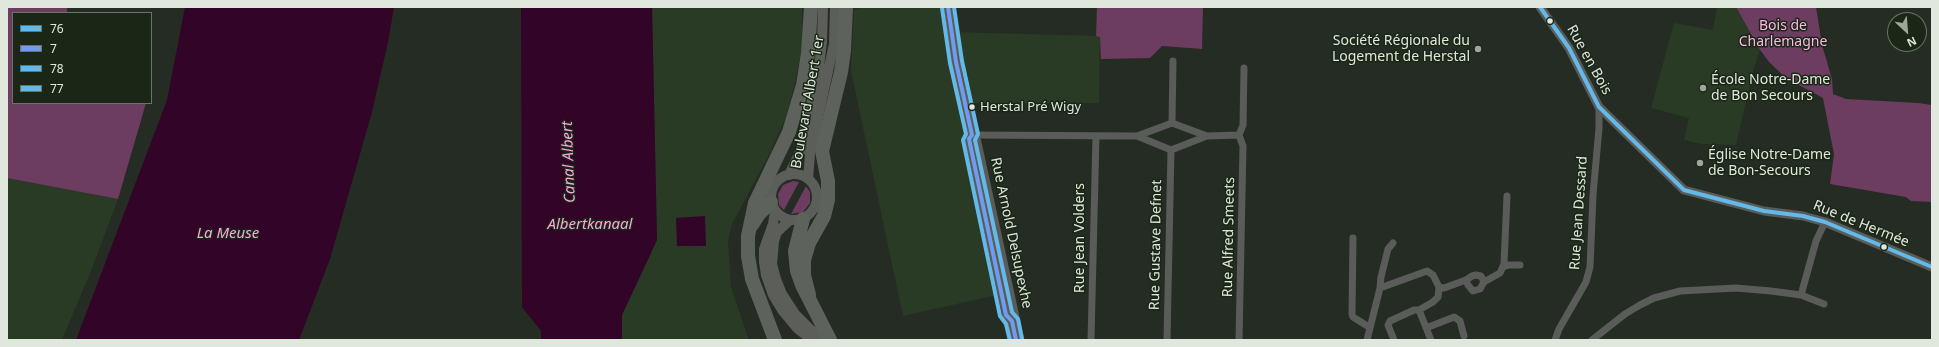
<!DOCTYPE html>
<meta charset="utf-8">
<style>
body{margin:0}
#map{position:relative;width:1939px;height:347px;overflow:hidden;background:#252c23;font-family:"Noto Sans",sans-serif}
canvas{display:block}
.frame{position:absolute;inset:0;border:8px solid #e0e8dd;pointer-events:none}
.legend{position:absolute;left:12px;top:12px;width:140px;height:92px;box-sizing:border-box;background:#1a2716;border:1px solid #697466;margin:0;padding:5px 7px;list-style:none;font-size:12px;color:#e0e8dd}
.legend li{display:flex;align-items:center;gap:8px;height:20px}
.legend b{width:20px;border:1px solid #697466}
.north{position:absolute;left:1887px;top:12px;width:40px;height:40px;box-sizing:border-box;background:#1a2716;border:1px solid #697466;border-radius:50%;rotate:154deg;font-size:11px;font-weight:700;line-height:16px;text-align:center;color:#e0e8dd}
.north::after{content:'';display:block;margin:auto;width:14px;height:18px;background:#9fa69c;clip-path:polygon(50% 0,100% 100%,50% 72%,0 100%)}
</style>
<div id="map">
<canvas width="1939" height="347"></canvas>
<div class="frame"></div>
<ul class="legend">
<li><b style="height:5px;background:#63b9e9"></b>76</li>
<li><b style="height:5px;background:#709bef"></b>7</li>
<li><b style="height:5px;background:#63b9e9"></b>78</li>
<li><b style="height:5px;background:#63b9e9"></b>77</li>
</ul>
<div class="north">N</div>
</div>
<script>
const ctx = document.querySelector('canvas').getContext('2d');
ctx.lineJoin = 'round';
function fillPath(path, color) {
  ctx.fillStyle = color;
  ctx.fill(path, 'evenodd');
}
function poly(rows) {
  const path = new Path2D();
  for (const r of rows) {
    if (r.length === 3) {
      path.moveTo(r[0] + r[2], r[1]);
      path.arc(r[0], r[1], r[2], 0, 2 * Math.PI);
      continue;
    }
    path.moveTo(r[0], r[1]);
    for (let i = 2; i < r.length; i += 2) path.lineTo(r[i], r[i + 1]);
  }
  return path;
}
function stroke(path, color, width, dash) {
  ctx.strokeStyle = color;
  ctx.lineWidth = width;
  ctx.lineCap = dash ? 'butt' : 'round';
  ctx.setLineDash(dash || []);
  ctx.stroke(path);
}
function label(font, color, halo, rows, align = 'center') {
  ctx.font = font + ' "Noto Sans",sans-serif';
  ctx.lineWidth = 3;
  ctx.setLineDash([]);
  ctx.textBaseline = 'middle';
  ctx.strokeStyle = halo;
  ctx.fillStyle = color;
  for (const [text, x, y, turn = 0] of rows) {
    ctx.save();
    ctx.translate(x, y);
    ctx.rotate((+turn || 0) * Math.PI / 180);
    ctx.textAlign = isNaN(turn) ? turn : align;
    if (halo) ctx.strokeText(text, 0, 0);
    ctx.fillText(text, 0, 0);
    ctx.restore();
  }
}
fillPath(poly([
 [652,7,802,7,802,47,795,83,786,117,768,157,732,224,728,242,731,287,749,340,622,340,622,315,657,240],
 [868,7,943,7,947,46,997,295,903,316,851,71,854,9],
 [1717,7,1736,7,1760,50,1754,68,1736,145,1701,144,1684,140,1689,118,1651,108,1674,23,1713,30],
 [951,32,1100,36,1099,103,965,103],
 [7,178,118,199,93,266,62,340,7,340]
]), '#293a25');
fillPath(poly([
 [7,7,67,7,67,13,13,13,13,103,146,103,118,199,7,178],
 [1097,7,1203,7,1202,49,1162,46,1150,58,1101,59,1100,37,1096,36],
 [1736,7,1816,7,1822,45,1832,79,1833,94,1846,99,1918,103,1932,105,1932,202,1911,201,1906,197,1830,184,1834,154,1823,98,1786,78,1770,63,1760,50],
 [793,181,799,182,784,210,779,205,778,194,783,185],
 [806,186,810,192,810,203,803,212,791,214]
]), '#6c3d60');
fillPath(poly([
 [185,7,394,7,388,42,372,112,330,259,299,340,76,340,167,100],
 [521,7,652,7,657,240,622,315,622,340,541,340,541,331,522,307],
 [705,216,706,246,677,246,676,218]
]), '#320428');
stroke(poly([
 [1172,123,1173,61],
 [972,135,1137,136,1172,123,1207,136],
 [1239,135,1243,125,1244,68],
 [1137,136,1171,150,1207,136,1239,135],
 [1353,238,1352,314,1353,317,1369,327],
 [1503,267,1509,265,1520,265],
 [1484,282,1500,273,1504,264,1507,196],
 [1380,288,1427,271,1433,275,1439,287,1444,288,1466,280,1468,285,1473,291,1480,289,1484,282,1481,276,1476,275,1472,276,1466,280],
 [1801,295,1816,241,1825,222],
 [1426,328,1454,317,1460,321,1464,336],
 [1091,340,1096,136],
 [1167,340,1171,150],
 [1239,340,1243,146,1239,135],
 [1367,340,1380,288,1381,277,1388,249,1393,243],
 [1394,340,1388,325,1390,321,1414,310,1419,310],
 [1431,340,1419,310,1433,302,1438,297,1439,287],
 [1555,340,1559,329,1586,282,1590,267,1593,195,1599,128,1599,107],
 [1592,340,1625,314,1640,305,1654,298,1680,291,1736,288,1771,291,1801,295,1824,304]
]), '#595c58', 7);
stroke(poly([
 [948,7,958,74,972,135,976,138,1020,340],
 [1540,7,1569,48,1599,107,1684,190,1764,211,1803,216,1825,222,1932,267],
 [972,135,969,139,1012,340]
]), '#595c58', 9);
stroke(poly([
 [794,197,23],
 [789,175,800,152,818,75,822,42,823,7],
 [808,179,810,154,834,44,835,7],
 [775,211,773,224,764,249,764,262,766,275,773,295,782,310,797,328,812,340],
 [790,220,777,232,774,241,772,264,776,279,782,294,795,314,811,330,827,340]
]), '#5b5e59', 10);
stroke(poly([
 [803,219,795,251,797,271,802,285,830,340],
 [752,225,759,214,771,202],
 [809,295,804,275,804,260,809,243,824,216,828,200,828,181,822,151,841,72,844,51,846,7],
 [775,340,752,279,748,256,748,236,755,203,789,132,803,85,808,53,811,7]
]), '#5d625c', 14);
stroke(poly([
 [1540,7,1569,48,1599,107,1684,190,1764,211,1803,216,1825,222,1932,267]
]), '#63b9e9', 4);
stroke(poly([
 [948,7,956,62,972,135,969,139,1006,315,1012,321,1016,340]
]), '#709bef', 4);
stroke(poly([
 [942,8,950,63,966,134,963,140,1000,316,1006,324,1010,340]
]), '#63b9e9', 4);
stroke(poly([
 [954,7,962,61,978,134,975,140,1012,312,1018,319,1022,339]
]), '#63b9e9', 4);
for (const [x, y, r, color] of [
 [1550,21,3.5,"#e0e8dd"],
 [1478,49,4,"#9fa69c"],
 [1703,88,4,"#9fa69c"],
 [972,107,3.5,"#e0e8dd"],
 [1700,163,4,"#9fa69c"],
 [1884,247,3.5,"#e0e8dd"]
]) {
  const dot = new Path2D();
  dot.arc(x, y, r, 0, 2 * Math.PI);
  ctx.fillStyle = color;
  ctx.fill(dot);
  stroke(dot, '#1a2716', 1.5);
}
label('13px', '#e0e8dd', '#1a2716', [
 ["Herstal Pré Wigy",980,107]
], 'left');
label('14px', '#fdb7e8', '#1a2716', [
 ["Bois de",1783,26],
 ["Charlemagne",1783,42]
]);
label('14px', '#e0e8dd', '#1a2716', [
 ["Société Régionale du",1470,41,"right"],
 ["Logement de Herstal",1470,57,"right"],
 ["École Notre-Dame",1711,80],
 ["de Bon Secours",1711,96],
 ["Église Notre-Dame",1708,155],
 ["de Bon-Secours",1708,171]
], 'left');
label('14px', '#e0e8dd', '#1a2716', [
 ["Rue en Bois",1589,60,61],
 ["Boulevard Albert 1er",808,102,-80],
 ["Rue Jean Dessard",1579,213,-86],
 ["Rue de Hermée",1861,224,22],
 ["Rue Arnold Delsupexhe",1011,233,78],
 ["Rue Alfred Smeets",1229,237,-89],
 ["Rue Jean Volders",1080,238,-90],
 ["Rue Gustave Defnet",1156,245,-89]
]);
label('italic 15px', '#fca5e3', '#1a2716', [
 ["Canal Albert",569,162,-92],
 ["Albertkanaal",590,225],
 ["La Meuse",228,234]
]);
</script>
